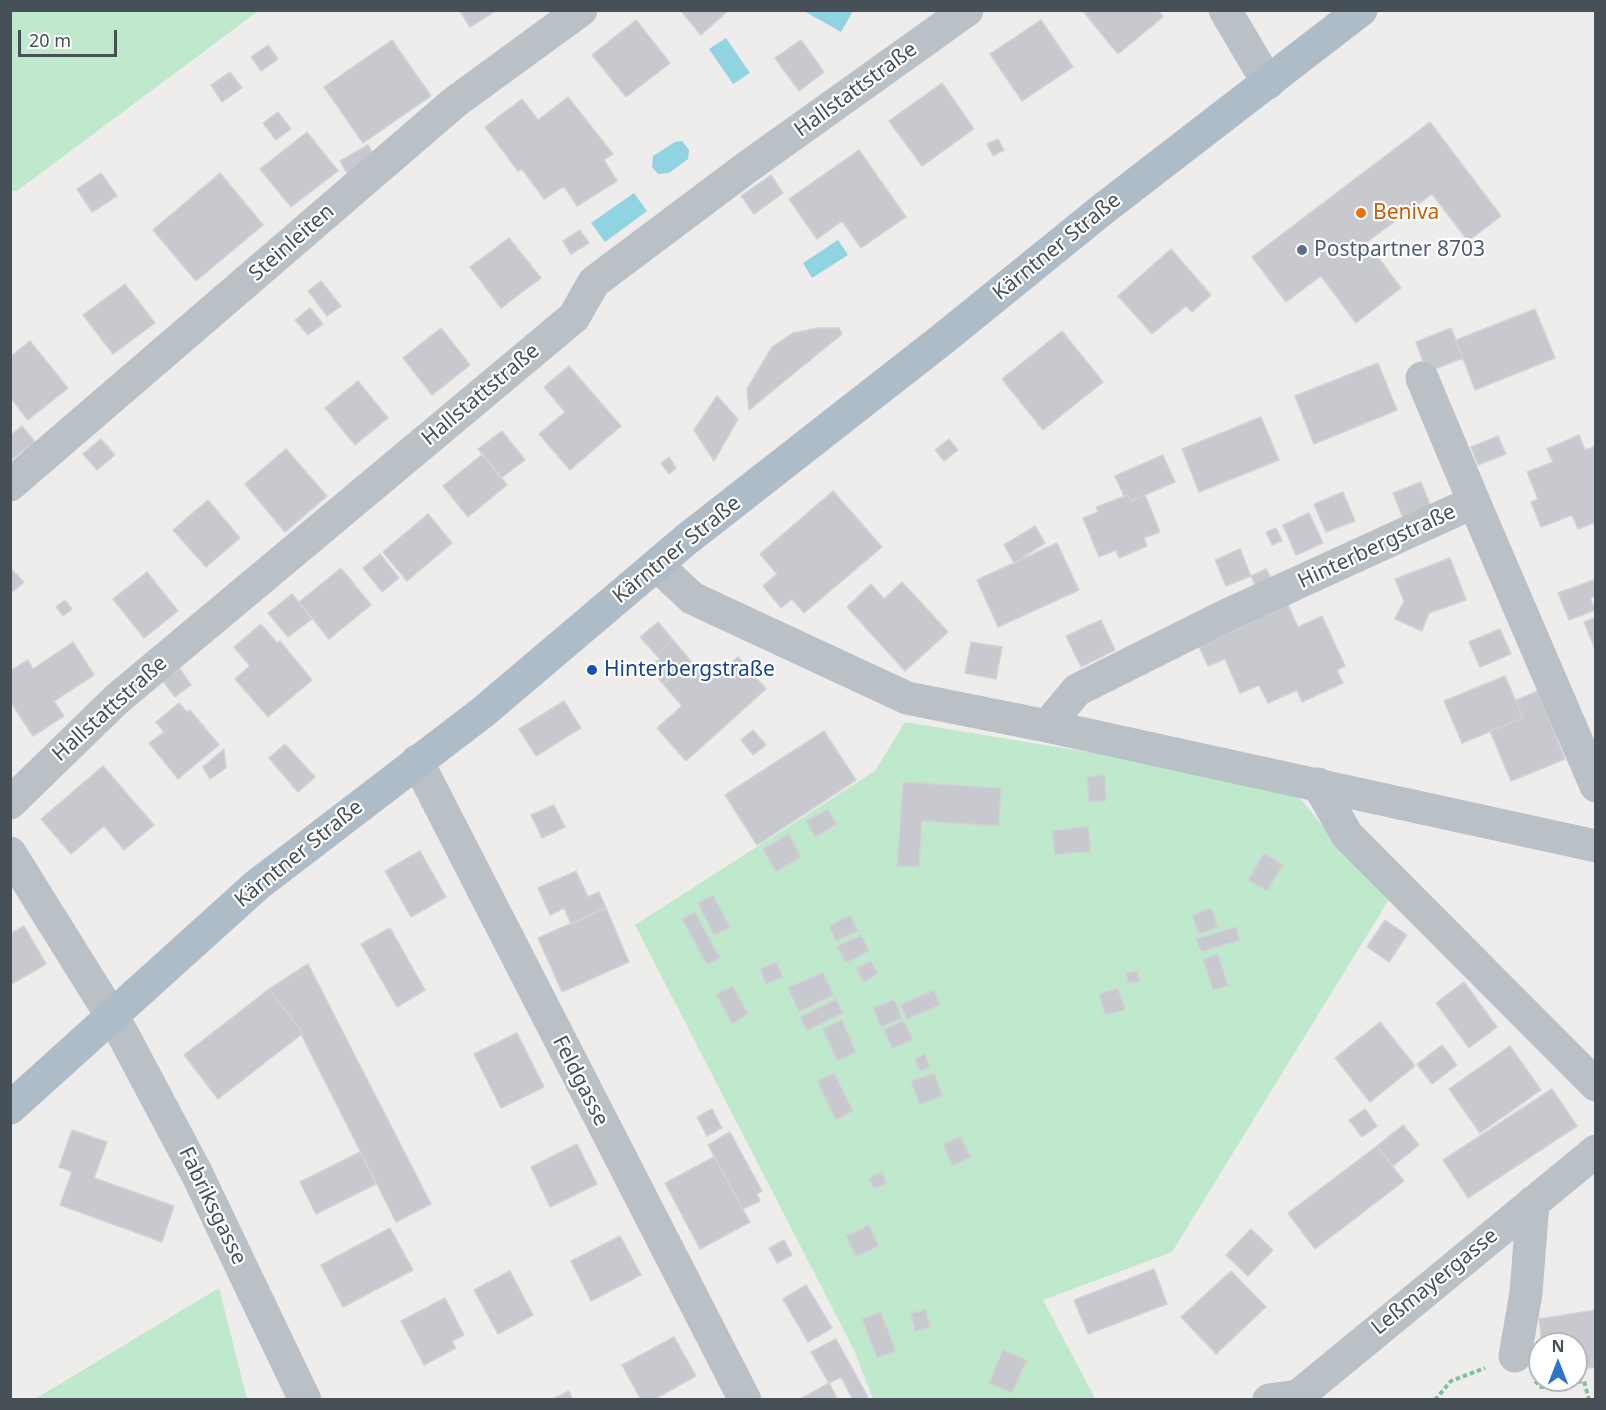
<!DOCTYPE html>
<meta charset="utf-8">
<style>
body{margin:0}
#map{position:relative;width:1606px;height:1410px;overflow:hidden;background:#efecec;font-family:"Noto Sans",sans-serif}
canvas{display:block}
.frame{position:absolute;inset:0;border:12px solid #475057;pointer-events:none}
.north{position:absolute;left:1528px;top:1332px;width:60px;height:60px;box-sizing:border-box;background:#fff;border:2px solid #b5b9bc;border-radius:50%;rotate:0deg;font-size:16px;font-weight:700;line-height:24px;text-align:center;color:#475057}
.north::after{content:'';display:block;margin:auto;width:21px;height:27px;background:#2c76c9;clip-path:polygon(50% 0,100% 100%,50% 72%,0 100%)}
.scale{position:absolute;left:18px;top:30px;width:99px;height:27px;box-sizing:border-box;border:3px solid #475057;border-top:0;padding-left:8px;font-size:18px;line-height:21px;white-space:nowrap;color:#475057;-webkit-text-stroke:4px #fff;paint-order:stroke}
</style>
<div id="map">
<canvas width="1606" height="1410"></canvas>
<div class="frame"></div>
<div class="north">N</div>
<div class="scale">20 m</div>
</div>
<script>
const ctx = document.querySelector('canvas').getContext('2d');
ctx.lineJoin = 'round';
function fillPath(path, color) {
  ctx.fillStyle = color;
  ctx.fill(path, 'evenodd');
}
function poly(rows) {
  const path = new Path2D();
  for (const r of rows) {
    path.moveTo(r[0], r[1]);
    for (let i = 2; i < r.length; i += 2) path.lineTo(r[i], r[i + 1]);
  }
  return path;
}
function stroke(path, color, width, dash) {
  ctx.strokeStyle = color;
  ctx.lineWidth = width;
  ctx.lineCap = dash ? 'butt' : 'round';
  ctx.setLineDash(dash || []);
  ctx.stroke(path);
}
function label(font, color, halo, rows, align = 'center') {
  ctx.font = font + ' "Noto Sans",sans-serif';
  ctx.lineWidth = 4.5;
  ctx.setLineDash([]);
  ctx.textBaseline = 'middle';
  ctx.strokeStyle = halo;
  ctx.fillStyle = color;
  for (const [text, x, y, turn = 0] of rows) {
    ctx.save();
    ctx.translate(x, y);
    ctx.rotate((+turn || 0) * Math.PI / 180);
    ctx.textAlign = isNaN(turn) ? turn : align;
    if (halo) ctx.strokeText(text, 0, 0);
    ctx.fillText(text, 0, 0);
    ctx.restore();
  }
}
fillPath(poly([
 [11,10,258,10,258,11,17,191,10,190],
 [905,722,1093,753,1298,796,1339,846,1393,893,1172,1252,1043,1300,1096,1400,873,1399,854,1350,635,925,875,771],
 [219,1288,247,1399,35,1399]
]), '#bee9cd');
fillPath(poly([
 [853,11,841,32,804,11,853,10],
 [726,38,750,73,733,84,709,49],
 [682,141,689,150,688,159,669,173,658,174,652,167,653,156,675,142],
 [634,193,647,211,605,242,591,223],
 [838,240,848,255,812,278,803,263]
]), '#90d3e1');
const building = poly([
 [459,10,497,10,470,27,459,10],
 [680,10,729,10,701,35,680,10],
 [1082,10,1158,10,1163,17,1118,54,1082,10],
 [636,20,670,63,626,97,592,55,636,20],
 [1041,20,1073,67,1022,101,990,54,1041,20],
 [392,40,431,96,363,143,324,87,392,40],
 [801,40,824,72,799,91,775,58,801,40],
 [268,45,278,59,261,71,251,57,268,45],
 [230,72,242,88,222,102,211,85,230,72],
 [942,83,974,129,922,166,889,121,942,83],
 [568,97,613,154,604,160,617,181,577,206,564,186,544,199,522,169,518,171,485,127,522,99,538,120,568,97],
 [278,112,291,129,276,140,263,123,278,112],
 [1430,122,1501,216,1468,241,1432,194,1367,242,1401,288,1356,323,1321,276,1286,302,1252,257,1430,122],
 [307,132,338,171,291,207,260,169,307,132],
 [998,139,1004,150,993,156,987,144,998,139],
 [368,145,378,161,350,178,340,161,368,145],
 [859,150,906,217,861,248,842,221,817,239,789,199,859,150],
 [101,173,117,196,92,212,77,189,101,173],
 [220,173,263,225,196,281,153,230,220,173],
 [771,175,783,193,754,214,741,196,771,175],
 [580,230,589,243,571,254,563,241,580,230],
 [509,238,541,278,501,308,470,267,509,238],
 [1171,249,1211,295,1192,312,1186,306,1152,334,1118,296,1171,249],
 [321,281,341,306,327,316,308,291,321,281],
 [125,284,155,323,113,354,83,315,125,284],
 [310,308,323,324,308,335,295,320,310,308],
 [1535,309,1555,358,1475,390,1456,340,1535,309],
 [441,328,470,365,432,395,403,358,441,328],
 [818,328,839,328,842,334,749,410,747,389,772,347,793,333,818,328],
 [1451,328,1463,358,1427,372,1416,342,1451,328],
 [1062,331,1103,382,1043,430,1002,379,1062,331],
 [30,341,68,388,28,420,10,397,10,357,30,341],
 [1378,363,1397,410,1314,444,1295,396,1378,363],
 [569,366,621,426,570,470,539,434,565,412,544,387,569,366],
 [358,381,388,418,355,445,325,408,358,381],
 [717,396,738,419,714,461,694,430,717,396],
 [1261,417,1279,460,1199,492,1182,449,1261,417],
 [22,426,35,442,10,461,10,436,22,426],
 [502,431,525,460,501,478,478,449,502,431],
 [1579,435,1585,450,1596,446,1596,522,1578,529,1572,515,1541,527,1531,502,1538,499,1527,472,1553,462,1547,449,1579,435],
 [1498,436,1506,454,1478,465,1471,447,1498,436],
 [101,439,115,455,97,470,83,454,101,439],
 [949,439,958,450,944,461,935,450,949,439],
 [286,449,327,496,285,532,245,484,286,449],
 [483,454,507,485,468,517,443,486,483,454],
 [1163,455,1175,482,1131,501,1128,495,1124,496,1115,476,1163,455],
 [669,457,676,468,669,474,661,463,669,457],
 [1421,482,1431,507,1403,518,1393,493,1421,482],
 [833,491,882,547,804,613,792,599,781,608,763,586,777,574,760,554,833,491],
 [1343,492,1355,521,1326,532,1314,504,1343,492],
 [1128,495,1131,501,1145,495,1160,532,1144,538,1147,546,1119,558,1116,550,1099,557,1083,518,1098,512,1096,507,1128,495],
 [208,500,240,538,206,567,173,530,208,500],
 [1309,513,1323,543,1296,555,1283,525,1309,513],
 [428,514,452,543,407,581,383,552,428,514],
 [1035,526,1045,543,1014,563,1004,545,1035,526],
 [1276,528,1282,541,1272,545,1266,532,1276,528],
 [1057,543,1079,590,998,627,977,580,1057,543],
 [1240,549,1251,576,1226,586,1215,560,1240,549],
 [380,554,399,578,382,592,363,568,380,554],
 [1450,558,1466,600,1429,613,1422,631,1395,619,1404,601,1395,579,1450,558],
 [10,568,24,582,10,594,10,568],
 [341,568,371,605,329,639,299,602,341,568],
 [1266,569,1272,580,1257,588,1251,576,1266,569],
 [147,572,178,611,144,638,113,599,147,572],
 [1596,579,1596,596,1590,598,1595,610,1569,620,1558,593,1596,579],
 [902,582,948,632,905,671,847,607,871,584,884,599,902,582],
 [292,594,312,619,288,637,268,613,292,594],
 [65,600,72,609,63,616,56,607,65,600],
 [1288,605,1298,627,1322,616,1345,666,1337,670,1343,683,1302,702,1297,690,1268,703,1259,685,1240,693,1225,659,1208,666,1199,646,1288,605],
 [1596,617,1596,652,1584,622,1596,617],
 [1101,620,1115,650,1081,667,1066,636,1101,620],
 [658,622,673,640,656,655,640,637,658,622],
 [261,624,277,643,280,641,312,680,268,717,235,679,250,666,234,647,261,624],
 [1500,629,1511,654,1480,667,1469,642,1500,629],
 [673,640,690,660,663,684,649,668,660,659,656,655,673,640],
 [73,642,94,675,54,701,64,716,33,736,10,701,10,671,28,660,33,669,73,642],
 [971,642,1002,647,996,679,965,673,971,642],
 [738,657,766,689,686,761,657,728,682,706,663,684,690,660,709,682,738,657],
 [180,669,191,685,175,697,163,681,180,669],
 [1505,676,1523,718,1462,743,1444,701,1505,676],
 [1538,691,1565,759,1511,781,1490,731,1523,718,1516,700,1538,691],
 [564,701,581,728,536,756,519,729,564,701],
 [179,703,187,712,190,710,219,745,178,779,149,743,164,732,156,722,179,703],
 [753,730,766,745,753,755,741,740,753,730],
 [824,731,856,780,757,845,725,795,824,731],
 [285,744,315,777,298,792,269,758,285,744],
 [224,749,226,768,210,779,203,767,224,749],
 [103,766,154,825,124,850,104,826,71,854,41,819,103,766],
 [1105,775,1106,801,1089,802,1087,777,1105,775],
 [903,782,1001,788,999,826,922,821,919,867,897,866,903,782],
 [554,805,565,827,542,838,531,815,554,805],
 [828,809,837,824,815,837,806,821,828,809],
 [1088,826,1091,851,1055,855,1052,831,1088,826],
 [789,834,801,857,776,872,763,849,789,834],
 [420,851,446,897,411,917,385,871,420,851],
 [1264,853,1283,865,1267,891,1248,880,1264,853],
 [576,871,588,897,599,892,606,908,571,924,564,908,550,915,538,888,576,871],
 [713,895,730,927,714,935,698,903,713,895],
 [606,908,629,962,562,992,538,938,606,908],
 [1211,908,1218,927,1199,934,1192,915,1211,908],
 [695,912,720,958,707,965,682,919,695,912],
 [850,915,858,931,836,941,829,926,850,915],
 [1385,920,1407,935,1389,962,1367,947,1385,920],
 [24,926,46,964,10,985,10,934,24,926],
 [1236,927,1240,940,1201,952,1196,939,1236,927],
 [390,928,425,990,397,1007,361,944,390,928],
 [861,935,869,951,846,963,837,946,861,935],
 [1218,954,1228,986,1213,990,1203,959,1218,954],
 [871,961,878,974,864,982,856,969,871,961],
 [776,962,783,977,766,984,760,969,776,962],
 [308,964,431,1204,396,1222,301,1034,303,1033,269,989,308,964],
 [1138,971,1140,981,1128,983,1126,973,1138,971],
 [823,972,833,995,799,1012,788,988,823,972],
 [1464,982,1497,1027,1469,1048,1436,1003,1464,982],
 [733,986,748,1014,732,1024,716,994,733,986],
 [1118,988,1125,1010,1105,1015,1099,994,1118,988],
 [269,989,303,1033,218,1099,184,1055,269,989],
 [934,990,940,1005,907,1019,900,1005,934,990],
 [836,999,843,1013,807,1031,800,1017,836,999],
 [894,999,902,1018,881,1027,873,1008,894,999],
 [842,1020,856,1052,837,1061,823,1029,842,1020],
 [903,1020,913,1039,892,1049,884,1030,903,1020],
 [1380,1022,1415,1066,1370,1102,1335,1058,1380,1022],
 [517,1033,544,1087,501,1108,474,1054,517,1033],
 [1442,1045,1457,1065,1432,1084,1417,1064,1442,1045],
 [1510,1046,1541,1090,1480,1133,1449,1089,1510,1046],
 [925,1054,930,1067,920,1071,915,1059,925,1054],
 [834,1073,853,1111,836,1120,817,1081,834,1073],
 [934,1073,943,1095,920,1105,911,1081,934,1073],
 [1552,1089,1577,1126,1468,1198,1443,1160,1552,1089],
 [712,1109,722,1128,707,1136,697,1117,712,1109],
 [1365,1109,1377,1126,1362,1137,1349,1120,1365,1109],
 [1403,1125,1419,1145,1393,1166,1377,1146,1403,1125],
 [72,1130,107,1142,94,1178,174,1206,162,1242,60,1205,72,1172,59,1167,72,1130],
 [730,1132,762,1191,757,1194,760,1201,743,1209,708,1145,730,1132],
 [960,1136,971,1157,953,1166,943,1145,960,1136],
 [577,1144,597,1184,550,1207,531,1167,577,1144],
 [1377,1146,1404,1181,1315,1249,1288,1213,1377,1146],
 [360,1152,376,1184,316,1214,300,1182,360,1152],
 [714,1157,750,1222,700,1249,665,1183,714,1157],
 [882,1172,887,1183,874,1189,869,1178,882,1172],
 [869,1225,879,1246,856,1257,846,1236,869,1225],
 [390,1228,413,1270,343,1307,321,1265,390,1228],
 [1251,1229,1273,1250,1248,1276,1226,1255,1251,1229],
 [620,1236,641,1275,591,1301,571,1261,620,1236],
 [784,1240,792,1255,777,1263,769,1248,784,1240],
 [1154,1269,1167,1304,1088,1334,1074,1300,1154,1269],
 [510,1271,533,1315,498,1334,474,1290,510,1271],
 [1231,1271,1266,1307,1216,1354,1181,1317,1231,1271],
 [806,1285,832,1328,808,1342,783,1299,806,1285],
 [445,1298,464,1335,452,1341,456,1348,424,1365,401,1321,445,1298],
 [926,1310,930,1327,915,1331,911,1313,926,1310],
 [1596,1310,1596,1367,1576,1370,1576,1344,1542,1344,1539,1319,1596,1310],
 [881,1312,896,1351,877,1358,862,1319,881,1312],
 [674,1337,696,1376,653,1400,641,1400,622,1365,674,1337],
 [836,1339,868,1397,864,1400,853,1400,841,1377,829,1383,811,1352,836,1339],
 [1003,1350,1027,1360,1012,1393,989,1383,1003,1350],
 [829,1383,838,1400,799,1400,829,1383],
 [569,1391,573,1400,553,1400,553,1399,569,1391]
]);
fillPath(building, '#c7c9ce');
stroke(building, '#d1d3d7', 1.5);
stroke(poly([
 [1535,1381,1541,1387,1584,1381,1589,1400],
 [1435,1400,1451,1381,1485,1368]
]), '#7ac29d', 4, [4.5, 3]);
stroke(poly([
 [1225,10,1268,83],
 [1422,378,1474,502],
 [10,485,455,102,581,10],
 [657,565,692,598,907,698,1047,726,1596,846],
 [1047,726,1077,690,1225,616,1474,502,1596,786],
 [417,761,745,1400],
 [1318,784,1347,835,1596,1085],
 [10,803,117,699,574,317,594,282,746,168,967,10],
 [10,853,121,1031,196,1172,305,1400],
 [1515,1356,1526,1293,1533,1202],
 [1269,1400,1298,1396,1596,1151]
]), '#b9c1c7', 33);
stroke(poly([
 [10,1108,257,885,483,712,687,539,944,338,1103,209,1361,10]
]), '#aebcc8', 33);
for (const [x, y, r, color] of [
 [1361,213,6,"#e8710a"],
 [1302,250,6,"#5c6f8a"],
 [592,670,6,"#1a4fb4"]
]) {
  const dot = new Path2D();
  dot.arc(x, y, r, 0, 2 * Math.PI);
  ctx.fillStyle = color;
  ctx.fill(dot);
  stroke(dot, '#fff', 2);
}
label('21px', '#475057', '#fff', [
 ["Hallstattstraße",856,90,-36],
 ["Steinleiten",292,243,-41],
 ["Kärntner Straße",1057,247,-39],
 ["Hallstattstraße",481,395,-40],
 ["Hinterbergstraße",1377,547,-25],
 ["Kärntner Straße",677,550,-39],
 ["Hallstattstraße",110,709,-42],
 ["Kärntner Straße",299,854,-39],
 ["Feldgasse",580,1081,63],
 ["Fabriksgasse",212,1206,64],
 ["Leßmayergasse",1435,1282,-39]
]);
label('21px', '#c56008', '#fff', [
 ["Beniva",1373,213]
], 'left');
label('21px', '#4e5e75', '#fff', [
 ["Postpartner 8703",1314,250]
], 'left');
label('21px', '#164399', '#fff', [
 ["Hinterbergstraße",604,670]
], 'left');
</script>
